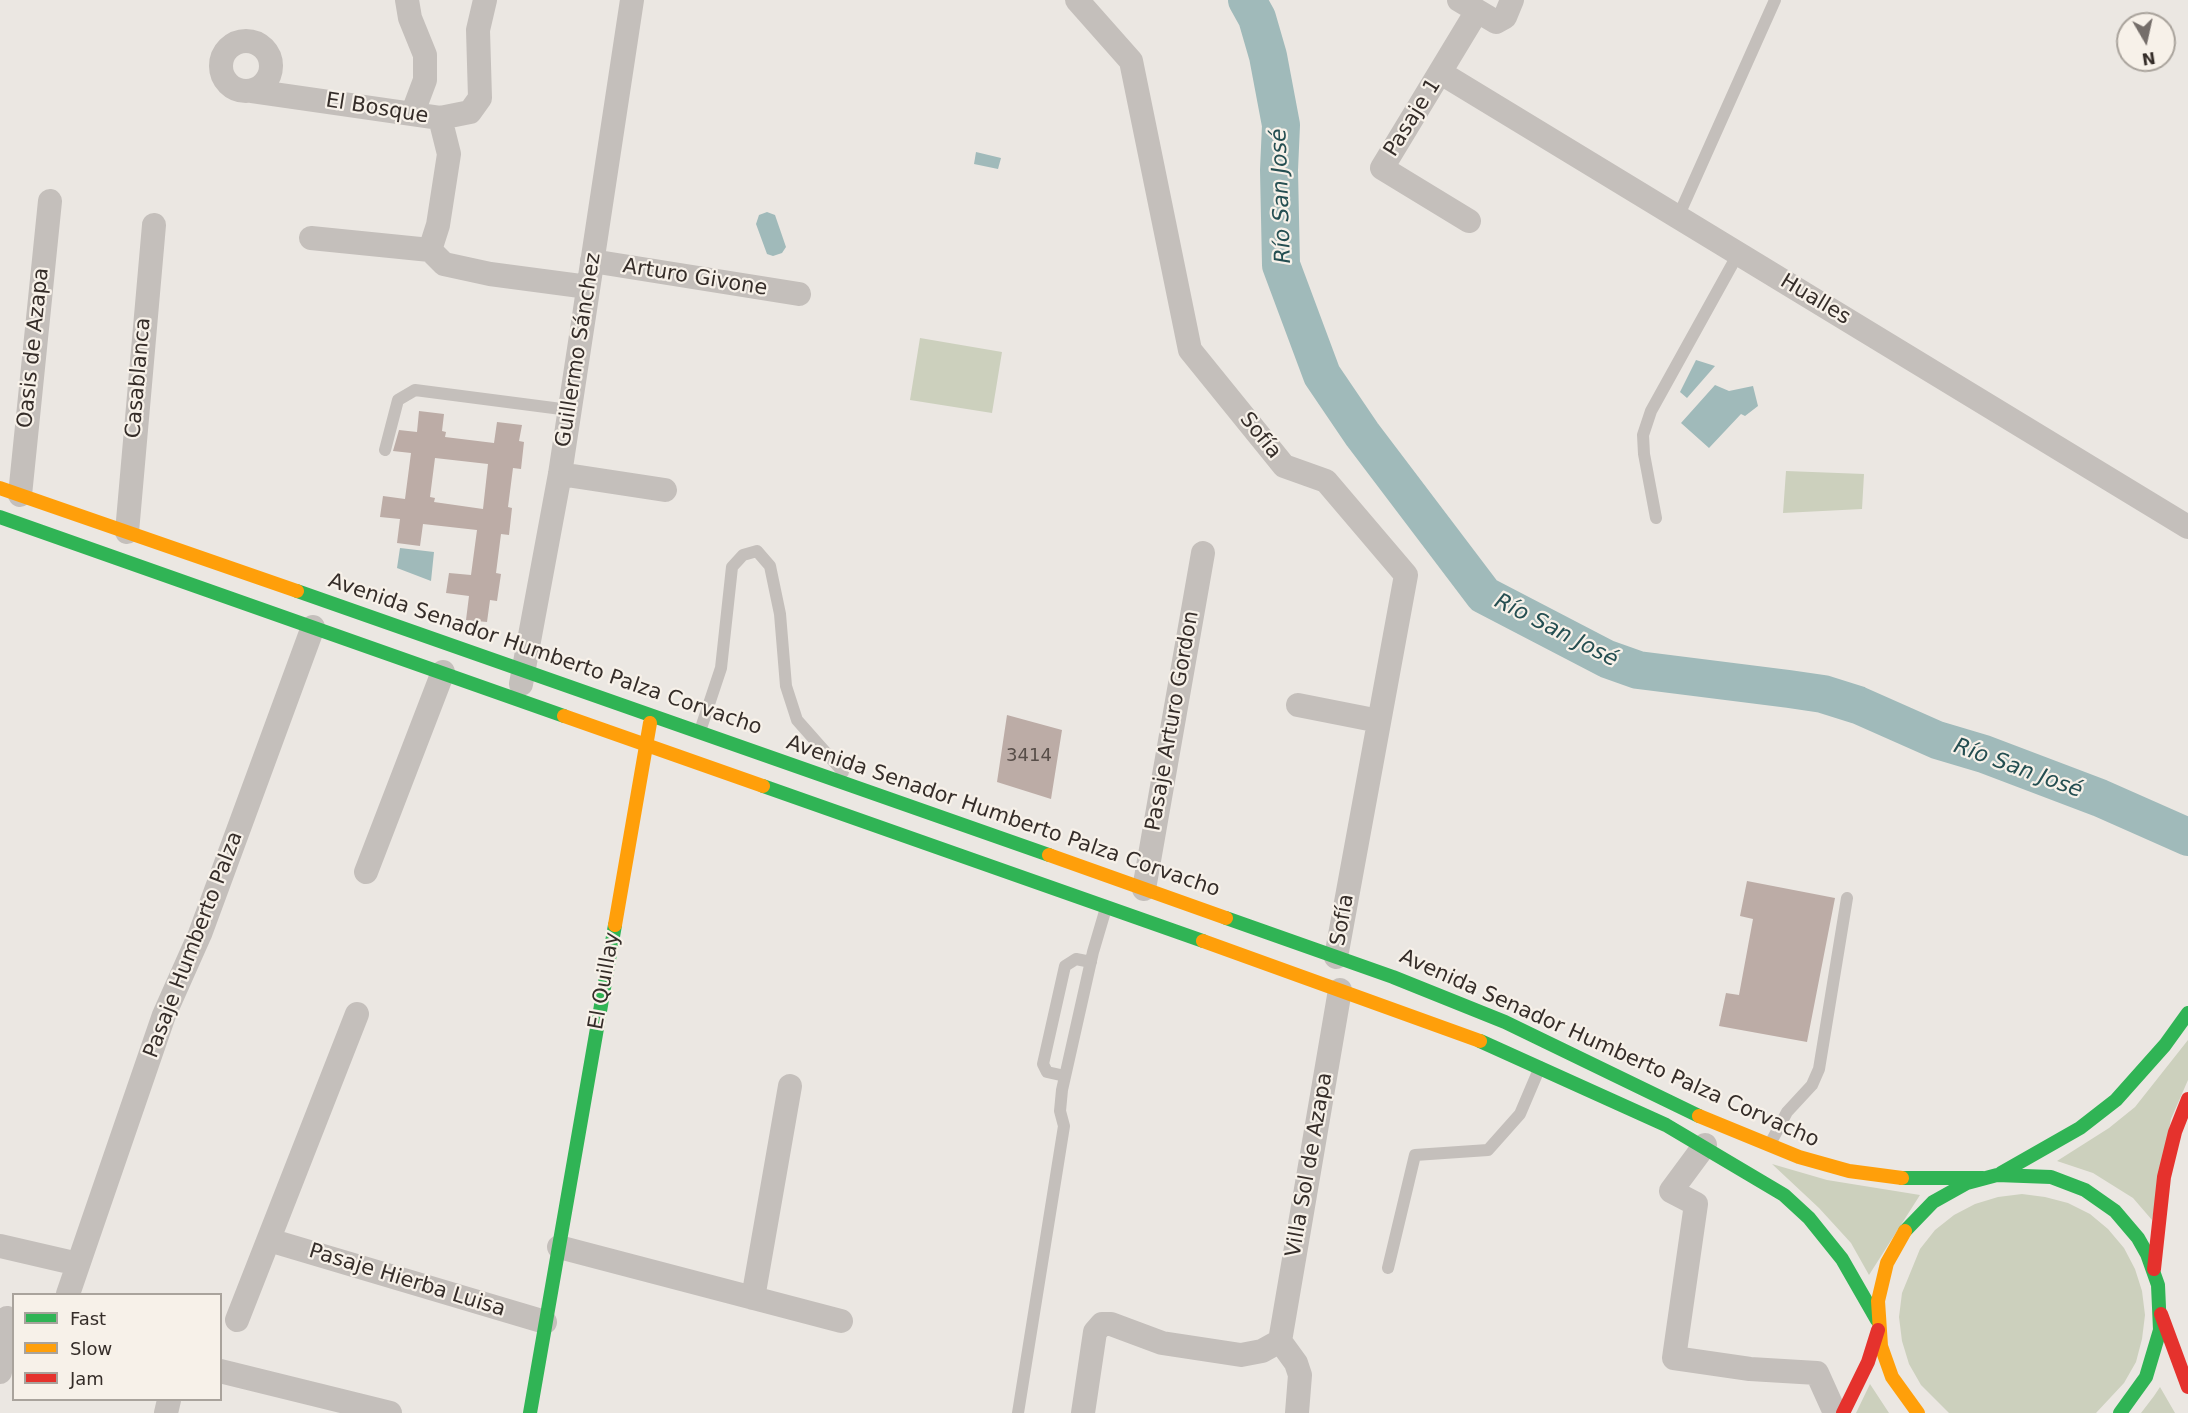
<!DOCTYPE html>
<meta charset="utf-8">
<style>
body{margin:0}
#map{position:relative;width:2188px;height:1413px;overflow:hidden;background:#ebe7e2;font-family:"DejaVu Sans",sans-serif}
canvas{display:block}
.legend{position:absolute;left:12px;top:1293px;width:210px;height:108px;box-sizing:border-box;background:#f7f1e9;border:2px solid #a9a39c;margin:0;padding:8px 10px;list-style:none;font-size:18px;color:#352d29}
.legend li{display:flex;align-items:center;gap:12px;height:30px}
.legend b{width:30px;border:2px solid #a9a39c}
.north{position:absolute;left:2116px;top:12px;width:60px;height:60px;box-sizing:border-box;background:#f7f1e9;border:2px solid #a9a39c;border-radius:50%;rotate:171deg;font-size:16px;font-weight:700;line-height:24px;text-align:center;color:#352d29}
.north::after{content:'';display:block;margin:auto;width:21px;height:27px;background:#756e6a;clip-path:polygon(50% 0,100% 100%,50% 72%,0 100%)}
</style>
<div id="map">
<canvas width="2188" height="1413"></canvas>
<ul class="legend">
<li><b style="height:8px;background:#30b455"></b>Fast</li>
<li><b style="height:8px;background:#ff9f0a"></b>Slow</li>
<li><b style="height:8px;background:#e5322d"></b>Jam</li>
</ul>
<div class="north">N</div>
</div>
<script>
const ctx = document.querySelector('canvas').getContext('2d');
ctx.lineJoin = 'round';
function fillPath(path, color) {
  ctx.fillStyle = color;
  ctx.fill(path, 'evenodd');
}
function poly(rows) {
  const path = new Path2D();
  for (const r of rows) {
    if (r.length === 3) {
      path.moveTo(r[0] + r[2], r[1]);
      path.arc(r[0], r[1], r[2], 0, 2 * Math.PI);
      continue;
    }
    path.moveTo(r[0], r[1]);
    for (let i = 2; i < r.length; i += 2) path.lineTo(r[i], r[i + 1]);
  }
  return path;
}
function stroke(path, color, width, dash) {
  ctx.strokeStyle = color;
  ctx.lineWidth = width;
  ctx.lineCap = dash ? 'butt' : 'round';
  ctx.setLineDash(dash || []);
  ctx.stroke(path);
}
function label(font, color, halo, rows, align = 'center') {
  ctx.font = font + ' "DejaVu Sans",sans-serif';
  ctx.lineWidth = 4.5;
  ctx.setLineDash([]);
  ctx.textBaseline = 'middle';
  ctx.strokeStyle = halo;
  ctx.fillStyle = color;
  for (const [text, x, y, turn = 0] of rows) {
    ctx.save();
    ctx.translate(x, y);
    ctx.rotate((+turn || 0) * Math.PI / 180);
    ctx.textAlign = isNaN(turn) ? turn : align;
    if (halo) ctx.strokeText(text, 0, 0);
    ctx.fillText(text, 0, 0);
    ctx.restore();
  }
}
fillPath(poly([
 [920,338,1002,352,992,413,910,400],
 [1786,471,1864,474,1862,509,1783,513],
 [2188,1040,2188,1080,2171,1119,2152,1220,2133,1198,2093,1173,2057,1161,2109,1128,2135,1107],
 [1772,1164,1827,1180,1920,1195,1869,1275,1851,1243,1819,1208],
 [2022,1194,2045,1197,2068,1203,2090,1214,2108,1229,2124,1248,2135,1269,2142,1291,2145,1315,2142,1339,2136,1362,2124,1383,2096,1413,1949,1413,1921,1385,1909,1364,1902,1341,1899,1317,1902,1293,1920,1249,1935,1230,1954,1215,1975,1204,1998,1197],
 [1870,1384,1889,1413,1856,1413],
 [2160,1387,2175,1413,2141,1413,2154,1396]
]), '#ccd0bd');
fillPath(poly([
 [976,152,1001,158,998,169,974,164],
 [767,212,775,215,786,247,782,253,773,256,767,254,756,224,759,215],
 [1696,360,1715,366,1687,398,1680,392],
 [1715,385,1729,391,1753,386,1758,406,1745,416,1741,414,1709,448,1681,423],
 [400,548,434,552,431,581,397,568]
]), '#a0baba');
stroke(poly([
 [1247,0,1257,18,1268,56,1281,125,1279,170,1281,265,1322,375,1362,434,1484,595,1607,659,1638,670,1789,689,1823,694,1858,705,1937,740,1984,754,2100,798,2188,837]
]), '#a0baba', 38);
fillPath(poly([
 [419,411,444,414,442,431,446,432,445,437,494,443,497,422,522,425,519,441,524,442,521,469,513,468,508,507,512,508,509,535,501,534,496,573,501,574,497,601,490,600,487,622,466,620,469,596,446,593,449,573,471,575,477,530,423,524,420,546,397,543,400,519,380,517,383,496,405,499,411,453,393,451,399,430,417,432],
 [435,458,488,464,483,509,434,502,435,498,430,497],
 [1007,715,1062,730,1051,799,997,782],
 [1747,881,1835,898,1807,1042,1719,1026,1726,993,1739,995,1753,919,1740,916]
]), '#bcaca6');
stroke(poly([
 [1678,217,1775,0],
 [385,450,398,400,415,390,569,410],
 [1656,518,1644,454,1643,435,1651,411,1738,254],
 [700,731,721,668,732,567,743,555,757,551,770,566,780,614,786,686,797,720,843,772],
 [1065,1076,1047,1072,1043,1064,1065,966,1076,959,1091,962],
 [1770,1144,1787,1112,1812,1085,1819,1069,1847,898],
 [1388,1268,1415,1155,1488,1150,1520,1114,1540,1067],
 [1018,1413,1064,1126,1060,1111,1062,1090,1093,952,1106,908]
]), '#c4bfbb', 12);
stroke(poly([
 [407,0,410,18,425,55,425,80,413,112],
 [1077,0,1131,61,1190,350,1284,466,1326,481,1406,575,1336,957],
 [1459,0,1496,22,1505,17,1512,0],
 [246,66,25],
 [1441,73,2188,527],
 [252,91,440,118,449,154,438,225,430,250],
 [440,118,470,112,480,98,478,30,485,0],
 [1469,221,1382,168,1477,11],
 [311,238,430,250,444,264,490,274,588,287],
 [592,261,799,294],
 [560,474,665,490],
 [20,495,50,201],
 [127,532,154,225],
 [521,684,560,474,632,0],
 [1298,705,1379,721],
 [366,872,443,672],
 [1144,889,1203,553],
 [1705,1145,1671,1191,1696,1204,1674,1358,1750,1369,1817,1373,1835,1413],
 [269,1240,545,1322],
 [0,1246,78,1264],
 [559,1247,841,1321],
 [68,1294,164,1015,200,934,313,627],
 [753,1298,790,1086],
 [237,1320,357,1014],
 [220,1371,390,1413],
 [0,1372,7,1318],
 [166,1413,169,1400],
 [1083,1413,1095,1332,1102,1324,1111,1324,1162,1343,1241,1355,1262,1351,1280,1341],
 [1297,1413,1300,1375,1296,1363,1280,1341,1340,990]
]), '#c4bfbb', 24);
stroke(poly([
 [0,517,564,716],
 [297,591,1049,855],
 [763,786,1203,941],
 [1226,918,1393,977,1505,1022,1699,1116],
 [1480,1041,1666,1125,1784,1195,1809,1218,1842,1259,1877,1320],
 [2001,1173,2080,1128,2116,1100,2165,1045,2188,1013],
 [1902,1178,1983,1178],
 [1905,1231,1933,1202,1967,1183,1997,1175,2051,1177,2085,1190,2115,1211,2138,1238,2147,1254,2158,1285,2160,1330,2146,1377,2120,1413],
 [530,1413,615,925]
]), '#30b455', 14);
stroke(poly([
 [0,488,297,591],
 [564,716,763,786],
 [1049,855,1226,918],
 [615,925,650,723],
 [1203,941,1480,1041],
 [1699,1116,1799,1157,1849,1171,1902,1178],
 [1905,1231,1887,1263,1878,1301,1881,1346,1892,1377,1918,1413]
]), '#ff9f0a', 14);
stroke(poly([
 [2154,1269,2164,1177,2175,1132,2188,1099],
 [2161,1314,2188,1387],
 [1843,1413,1868,1362,1878,1330]
]), '#e5322d', 14);
label('18px', '#574d48', null, [
 ["3414",1029,756]
]);
label('21px', '#352d29', '#f7f1e9', [
 ["El Bosque",377,109,9],
 ["Pasaje 1",1413,118,-58],
 ["Arturo Givone",695,278,9],
 ["Hualles",1815,300,31],
 ["Oasis de Azapa",34,348,-84],
 ["Guillermo Sánchez",579,350,-81],
 ["Casablanca",139,378,-85],
 ["Sofía",1260,436,51],
 ["Avenida Senador Humberto Palza Corvacho",545,655,19],
 ["Pasaje Arturo Gordon",1173,721,-80],
 ["Avenida Senador Humberto Palza Corvacho",1003,817,19],
 ["Sofía",1343,920,-80],
 ["Pasaje Humberto Palza",194,945,-69],
 ["El Quillay",605,981,-80],
 ["Avenida Senador Humberto Palza Corvacho",1609,1049,24],
 ["Villa Sol de Azapa",1310,1165,-80],
 ["Pasaje Hierba Luisa",407,1281,17]
]);
label('italic 22px', '#244e51', '#f7f1e9', [
 ["Río San José",1282,196,-92],
 ["Río San José",1556,631,27],
 ["Río San José",2018,769,20]
]);
</script>
